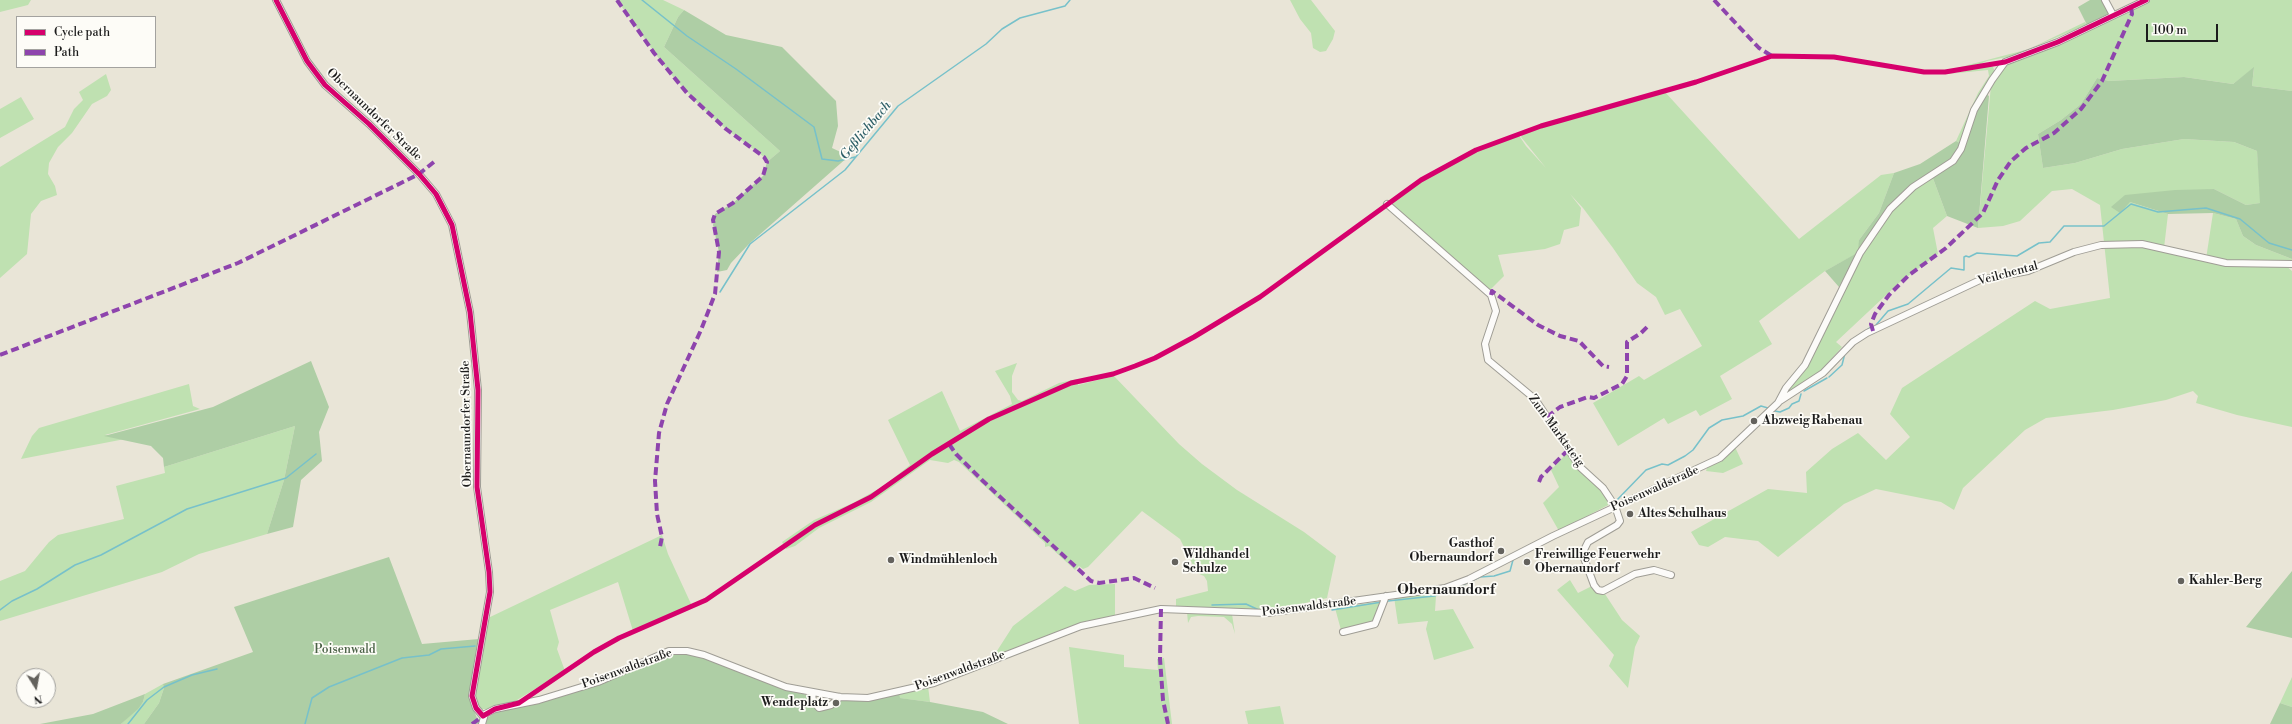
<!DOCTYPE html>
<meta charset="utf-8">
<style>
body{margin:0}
#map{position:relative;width:2292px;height:724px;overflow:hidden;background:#e9e5d7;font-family:"Libre Bodoni",serif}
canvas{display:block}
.legend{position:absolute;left:16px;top:16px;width:140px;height:52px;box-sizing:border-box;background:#fdfcf7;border:1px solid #a3a29f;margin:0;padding:5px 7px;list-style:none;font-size:12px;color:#1c1c1c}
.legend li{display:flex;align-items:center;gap:8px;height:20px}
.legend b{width:20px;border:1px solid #a3a29f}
.north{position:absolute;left:16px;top:668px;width:40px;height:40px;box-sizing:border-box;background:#fdfcf7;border:1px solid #a3a29f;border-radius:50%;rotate:169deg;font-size:11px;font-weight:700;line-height:16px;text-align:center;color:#1c1c1c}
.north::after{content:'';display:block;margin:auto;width:14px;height:18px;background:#64625d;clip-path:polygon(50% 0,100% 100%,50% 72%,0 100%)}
.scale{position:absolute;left:2146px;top:24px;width:72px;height:18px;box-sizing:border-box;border:2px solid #1c1c1c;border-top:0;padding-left:5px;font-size:12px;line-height:14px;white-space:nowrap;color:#1c1c1c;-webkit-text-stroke:3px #fdfcf7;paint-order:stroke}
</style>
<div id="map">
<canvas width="2292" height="724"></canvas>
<ul class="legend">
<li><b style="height:5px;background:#d6006c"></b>Cycle path</li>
<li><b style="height:5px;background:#8e44ad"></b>Path</li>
</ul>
<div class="north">N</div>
<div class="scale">100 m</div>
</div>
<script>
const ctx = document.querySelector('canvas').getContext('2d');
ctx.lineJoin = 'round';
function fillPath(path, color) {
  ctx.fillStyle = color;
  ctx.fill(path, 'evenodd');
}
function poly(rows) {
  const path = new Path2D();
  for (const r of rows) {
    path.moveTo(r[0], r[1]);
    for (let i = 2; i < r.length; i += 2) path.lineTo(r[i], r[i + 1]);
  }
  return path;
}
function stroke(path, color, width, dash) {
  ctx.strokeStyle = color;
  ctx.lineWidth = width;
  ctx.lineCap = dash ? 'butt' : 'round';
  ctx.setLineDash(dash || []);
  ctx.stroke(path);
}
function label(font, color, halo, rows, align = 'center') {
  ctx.font = font + ' "Libre Bodoni",serif';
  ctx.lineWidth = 3.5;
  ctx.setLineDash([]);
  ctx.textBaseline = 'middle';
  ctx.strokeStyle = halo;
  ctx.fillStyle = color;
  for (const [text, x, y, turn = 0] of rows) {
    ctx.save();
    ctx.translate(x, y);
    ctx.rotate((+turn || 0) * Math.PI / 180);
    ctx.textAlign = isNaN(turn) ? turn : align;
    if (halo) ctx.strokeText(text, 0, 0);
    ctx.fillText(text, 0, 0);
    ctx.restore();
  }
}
fillPath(poly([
 [0,0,31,0,28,5,0,12],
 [617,0,663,0,684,10,678,17,664,47,780,151,767,162,764,157,726,129,700,106,667,70],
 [1290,0,1311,0,1335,31,1333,39,1326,51,1320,52,1313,48,1311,33,1300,19],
 [2151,0,2292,0,2292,91,2252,86,2254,68,2233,84,2184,77,2109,81,2097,78,2081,104,2061,120,2038,134,2043,168,2075,163,2122,149,2184,139,2234,142,2257,151,2261,203,2246,205,2214,189,2130,202,2168,214,2164,248,2206,259,2213,213,2236,219,2243,236,2256,245,2292,259,2292,264,2285,265,2292,271,2292,427,2237,415,2196,403,2198,396,2193,391,2166,400,2113,410,2046,418,2025,430,1963,488,1954,510,1941,502,1876,489,1844,504,1778,557,1758,541,1725,537,1708,547,1699,545,1691,532,1768,489,1807,493,1806,472,1832,449,1858,433,1886,460,1910,437,1890,414,1902,388,2035,301,2050,309,2110,298,2100,205,2072,189,2052,191,2020,221,2003,226,1978,228,1991,85,1960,143,1956,141,1978,93,1989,76,1988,70,1948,74,1930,74,1956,73,1989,66,1993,67,1995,72,2005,62,2088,27,2086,25,2012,56,1987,61,1974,67,1949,70,2029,49,2085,22,2088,27],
 [106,74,111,90,107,96,92,104,72,133,58,147,49,163,48,174,55,186,57,195,41,201,31,214,27,254,0,278,0,167,65,127,74,109,83,100,79,92],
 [1665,92,1799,239,1881,175,1894,173,1879,213,1859,240,1859,249,1889,209,1931,173,1947,216,1933,228,1938,254,1900,282,1836,342,1842,347,1819,373,1790,392,1787,390,1811,360,1846,282,1842,280,1856,254,1825,271,1759,321,1772,344,1720,376,1732,399,1700,416,1696,410,1668,424,1664,418,1618,446,1593,403,1639,376,1644,380,1702,346,1680,309,1665,315,1656,297,1637,283,1613,248,1583,208,1570,194,1581,208,1579,226,1564,230,1560,244,1545,249,1498,255,1504,276,1488,292,1387,204,1421,180,1476,150,1518,134,1526,146,1546,168,1521,137,1523,133,1563,120],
 [21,97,34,119,0,138,0,109],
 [1017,363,1012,376,1012,392,1018,400,1022,401,1059,383,1077,379,1078,385,1114,376,1179,444,1202,464,1237,490,1304,532,1336,556,1327,598,1292,606,1261,611,1176,607,1176,599,1208,591,1207,581,1204,576,1197,573,1180,539,1142,511,1088,567,1083,569,1079,566,1075,570,1049,546,1045,547,1045,543,959,462,954,460,948,463,930,460,871,502,819,528,795,546,786,549,782,542,814,520,853,503,882,487,910,465,888,420,942,391,960,431,1012,404,1010,396,995,371],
 [189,384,193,406,200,409,105,435,125,439,21,459,32,436,39,428],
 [295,426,284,480,267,534,199,554,162,572,0,621,0,581,25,571,49,542,58,535,124,519,116,486,165,473,164,467],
 [1735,447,1743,464,1723,473,1706,471,1707,468,1721,461],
 [1566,454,1569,454,1593,480,1610,504,1559,531,1543,503,1559,487,1551,470],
 [662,535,668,554,692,606,633,631,618,582,550,610,559,642,557,649,565,671,512,703,489,709,479,709,474,699,488,618],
 [1570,580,1578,593,1594,585,1603,591,1622,620,1640,636,1635,647,1628,688,1609,666,1614,655,1557,590],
 [1115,584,1115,616,1071,627,990,658,995,654,1013,626,1065,586,1075,591,1089,585],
 [1433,592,1436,596,1435,611,1453,609,1474,648,1434,660,1426,629,1428,621,1398,624,1394,597],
 [1383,601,1373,623,1341,630,1335,608],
 [1187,612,1232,614,1235,634,1232,624,1224,617,1198,616,1191,617,1188,623],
 [1069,647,1124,655,1124,667,1158,670,1157,659,1164,658,1172,724,1079,724],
 [2292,677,2292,707,2280,703],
 [163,684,164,688,159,703,144,724,121,724,143,702,145,694],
 [928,686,930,702,899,698,899,694],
 [1280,706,1284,724,1248,724,1245,711]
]), '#bfe1b1');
fillPath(poly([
 [2090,0,2104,0,2110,14,2087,25,2078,7],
 [684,10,726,35,782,47,836,101,838,126,832,148,849,156,749,244,731,263,727,270,717,272,719,252,713,225,715,214,733,203,763,176,767,162,780,151,664,47,678,17],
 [2254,67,2252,86,2292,91,2292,259,2256,245,2243,236,2236,219,2213,213,2168,214,2130,202,2120,213,2111,207,2125,195,2175,190,2214,189,2246,205,2260,203,2257,151,2234,142,2184,139,2122,149,2075,163,2043,168,2038,134,2061,120,2081,104,2097,78,2109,81,2184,77,2233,84],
 [1986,94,1989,96,1978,228,1947,216,1931,173,1889,209,1858,251,1859,240,1879,213,1894,173,1920,164,1956,141,1960,143],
 [1857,253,1839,287,1825,271],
 [311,361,329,407,319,432,322,461,301,480,293,527,267,534,284,480,295,426,164,467,163,458,151,446,104,436,213,407],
 [389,557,422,644,479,639,473,708,479,723,500,710,540,701,668,653,686,652,724,663,788,690,807,695,813,707,818,710,828,709,841,700,870,700,899,694,900,698,930,702,983,712,1008,724,144,724,159,703,164,688,163,684,253,652,234,607],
 [2292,571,2292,638,2246,627],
 [145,694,143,702,138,709,121,724,40,724,93,714],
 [2280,703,2292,707,2292,724,2270,724]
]), '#aecea5');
stroke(poly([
 [642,0,687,36,736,69,814,127,822,159,838,161,855,157],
 [720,292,750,244,845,170,898,106,986,44,1002,29,1020,18,1065,6,1070,0],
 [1876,325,1888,311,1908,304,1951,268,1964,270,1964,257,1966,256,1969,257,1977,253,2017,256,2039,243,2050,242,2064,226,2104,226,2131,204,2158,212,2206,208,2240,219,2269,243,2292,250],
 [1865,331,1871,327],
 [1850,341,1862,333],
 [1829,377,1842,365,1845,353],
 [1804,391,1827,378],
 [1775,411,1780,412,1789,408,1792,404,1799,401,1801,394],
 [1616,501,1646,470,1662,464,1668,465,1685,456,1693,450,1709,428,1722,420,1743,416,1761,406,1768,408],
 [1388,601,1434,596,1450,591,1480,577,1494,576,1510,571,1513,560],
 [1212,605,1246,604,1259,610],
 [0,610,12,601,37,589,75,565,101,555,187,509,286,478,316,454],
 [1332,610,1382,602],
 [128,724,147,700,164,687,192,675,217,669],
 [305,724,312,698,329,687,402,658,429,655,441,649,475,646]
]), '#77c1ca', 1.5);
const minor = poly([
 [276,0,307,61,325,85,369,124,419,174,436,194,452,225,470,312,478,390,477,487,489,572,490,592,472,696,476,708,483,716],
 [2105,0,2113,15],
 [1387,204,1491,295,1496,311,1485,344,1488,360,1535,399,1580,467,1603,488,1615,506,1620,521,1617,525,1588,542,1584,550,1584,558,1594,585,1598,590,1603,591,1635,574,1654,570,1671,575],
 [1780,401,1823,373,1853,342,1867,333,1980,280,2028,271,2074,252,2101,245,2142,244,2226,263,2292,264],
 [1343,632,1375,624,1386,596],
 [812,693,813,701,819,708,831,705,840,697],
 [482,724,485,714,495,709,539,700,598,682,669,651,687,651,704,655,786,687,840,697,868,698,934,683,1081,626,1161,609,1268,613,1445,588,1469,579,1553,536,1720,458,1778,403,1786,388,1805,365,1860,253,1890,209,1913,187,1953,161,1961,149,1974,110,1992,80,2005,62,2058,42,2146,0]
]);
stroke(minor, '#9f9d95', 8);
stroke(minor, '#fcfbf9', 6);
stroke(poly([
 [617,0,654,53,687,93,726,129,764,157,767,162,763,176,733,203,715,214,713,220,719,252,715,294,701,330,667,404,659,433,655,481,657,514,662,537,660,547],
 [1714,0,1759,48,1772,56],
 [1491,295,1492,291,1538,325,1560,336,1579,341,1603,366,1609,367],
 [1873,331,1871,324,1875,314,1889,295,1909,275,1946,248,1983,213,1998,180,2011,161,2026,148,2054,133,2081,109,2102,81,2132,14,2131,7],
 [0,355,238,263,401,183,419,174,435,161],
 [1547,417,1560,407,1588,397,1594,398,1622,384,1627,376,1627,342,1641,333,1647,327],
 [949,444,956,454,983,481,1091,581,1099,583,1134,578,1155,588],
 [1539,482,1541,477,1568,450],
 [1161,609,1160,659,1163,700,1168,724],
 [472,724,483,716]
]), '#8e44ad', 4, [8, 4]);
stroke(poly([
 [276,0,307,61,325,85,369,124,419,174,436,194,452,225,470,312,478,390,477,487,489,572,490,592,472,696,476,708,483,716,495,709,519,703,594,652,619,638,706,600,815,525,871,497,932,454,989,419,1071,383,1113,374,1135,366,1155,358,1194,337,1260,297,1421,180,1476,150,1541,126,1696,82,1772,56,1834,57,1924,72,1945,72,2005,62,2058,42,2146,0]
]), '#d6006c', 5);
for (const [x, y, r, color] of [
 [1754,421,4,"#64625d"],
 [1630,514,4,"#64625d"],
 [1501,551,4,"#64625d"],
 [891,560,4,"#64625d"],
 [1175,562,4,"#64625d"],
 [1527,562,4,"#64625d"],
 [2181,581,4,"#64625d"],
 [836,703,4,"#64625d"]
]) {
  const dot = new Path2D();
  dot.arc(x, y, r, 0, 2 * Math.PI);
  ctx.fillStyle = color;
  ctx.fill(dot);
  stroke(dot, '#fdfcf7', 1.5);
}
label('12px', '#1c1c1c', '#fdfcf7', [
 ["Obernaundorfer Straße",374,115,44],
 ["Veilchental",2008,274,-15],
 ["Obernaundorfer Straße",467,424,-91],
 ["Zum Marktsteig",1556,431,54],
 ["Poisenwaldstraße",1655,489,-24],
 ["Poisenwaldstraße",1309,607,-7],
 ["Poisenwaldstraße",627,669,-20],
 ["Poisenwaldstraße",960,671,-20]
]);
label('bold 12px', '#1c1c1c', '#fdfcf7', [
 ["Abzweig Rabenau",1762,421],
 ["Altes Schulhaus",1638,514],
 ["Gasthof",1493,544,"right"],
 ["Obernaundorf",1493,558,"right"],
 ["Wildhandel",1183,555],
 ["Schulze",1183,569],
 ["Freiwillige Feuerwehr",1535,555],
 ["Obernaundorf",1535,569],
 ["Windmühlenloch",899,560],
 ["Kahler-Berg",2189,581],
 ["Wendeplatz",828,703,"right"]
], 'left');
label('12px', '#496045', '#fdfcf7', [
 ["Poisenwald",345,650]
]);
label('italic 13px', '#2f6068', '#fdfcf7', [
 ["Geßlichbach",866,131,-50]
]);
label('bold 14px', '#1c1c1c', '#fdfcf7', [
 ["Obernaundorf",1446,591]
]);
</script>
